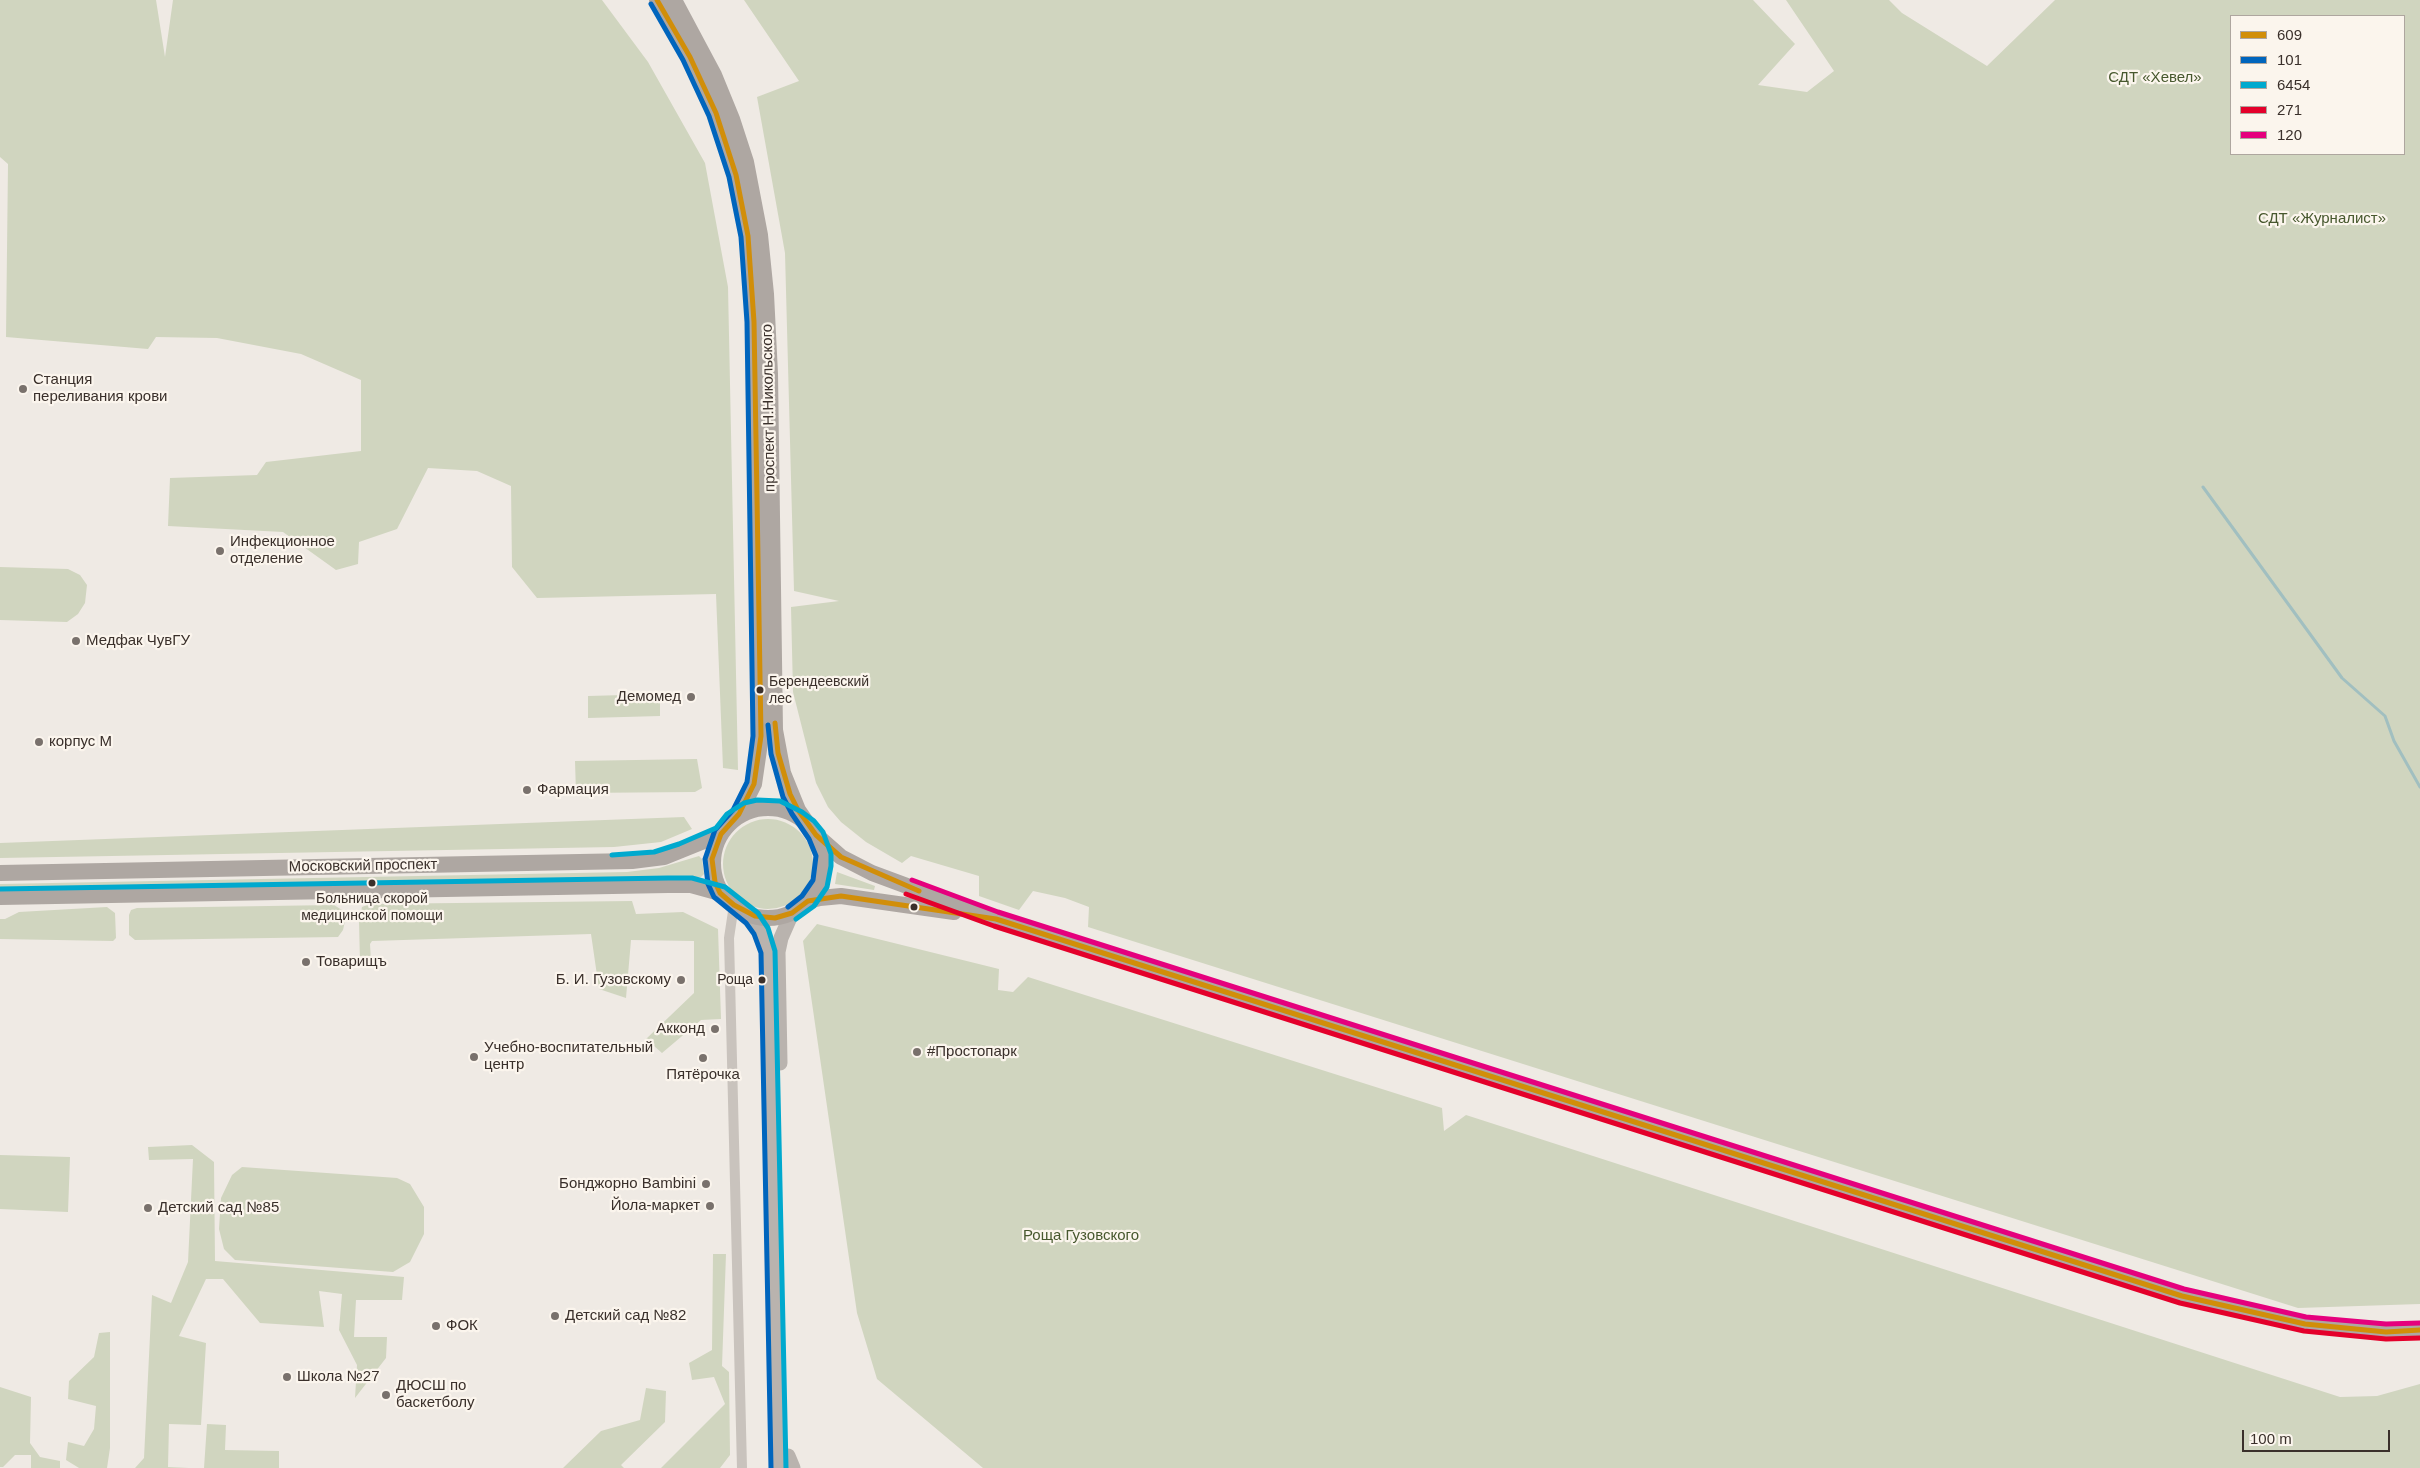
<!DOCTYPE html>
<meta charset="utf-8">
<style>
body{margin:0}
#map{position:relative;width:2420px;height:1468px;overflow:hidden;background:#efeae4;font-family:Arial,sans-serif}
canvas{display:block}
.legend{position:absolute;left:2230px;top:15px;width:175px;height:140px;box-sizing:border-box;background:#fbf5ed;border:1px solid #aea69f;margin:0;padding:6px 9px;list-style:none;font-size:15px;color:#3a302b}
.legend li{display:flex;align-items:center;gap:10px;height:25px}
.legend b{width:25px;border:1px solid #aea69f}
.scale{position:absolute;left:2242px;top:1430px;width:148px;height:22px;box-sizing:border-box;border:2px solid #3a302b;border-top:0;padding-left:6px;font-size:15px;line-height:18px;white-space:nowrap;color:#3a302b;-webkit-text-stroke:4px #fbf5ed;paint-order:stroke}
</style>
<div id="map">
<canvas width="2420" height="1468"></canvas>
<ul class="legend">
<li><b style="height:6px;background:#d18e09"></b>609</li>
<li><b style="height:6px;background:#0065bd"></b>101</li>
<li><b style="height:6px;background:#00a9ce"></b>6454</li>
<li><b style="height:6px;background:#e4002b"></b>271</li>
<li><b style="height:6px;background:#e5007d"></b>120</li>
</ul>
<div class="scale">100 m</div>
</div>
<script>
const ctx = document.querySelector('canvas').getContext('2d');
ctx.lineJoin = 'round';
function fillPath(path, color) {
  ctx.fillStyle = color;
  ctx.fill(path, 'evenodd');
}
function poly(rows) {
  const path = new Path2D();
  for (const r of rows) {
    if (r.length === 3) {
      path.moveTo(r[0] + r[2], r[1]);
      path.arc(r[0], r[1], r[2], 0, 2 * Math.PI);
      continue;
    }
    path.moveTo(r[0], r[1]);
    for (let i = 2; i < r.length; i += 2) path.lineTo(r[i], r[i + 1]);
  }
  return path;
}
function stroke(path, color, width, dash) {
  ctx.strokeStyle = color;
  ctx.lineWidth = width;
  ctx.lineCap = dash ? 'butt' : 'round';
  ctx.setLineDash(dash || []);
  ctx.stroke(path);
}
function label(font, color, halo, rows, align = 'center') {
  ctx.font = font + ' Arial,sans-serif';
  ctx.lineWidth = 4.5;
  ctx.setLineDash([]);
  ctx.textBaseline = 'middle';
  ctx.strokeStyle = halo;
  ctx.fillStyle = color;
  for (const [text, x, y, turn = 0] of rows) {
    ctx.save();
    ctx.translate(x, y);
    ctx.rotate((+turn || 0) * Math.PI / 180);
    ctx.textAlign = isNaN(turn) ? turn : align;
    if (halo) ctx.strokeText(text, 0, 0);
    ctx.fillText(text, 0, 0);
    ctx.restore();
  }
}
fillPath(poly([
 [0,0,156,0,165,57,173,0,602,0,648,62,705,163,728,287,738,770,723,768,716,594,537,598,512,567,511,486,477,471,428,468,397,529,359,542,358,564,336,570,283,532,168,526,170,478,257,475,266,462,361,451,361,380,301,354,217,338,156,337,148,349,6,337,8,164,0,157],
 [744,0,1753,0,1795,44,1758,85,1807,92,1834,71,1786,0,1889,0,1902,13,1987,66,2055,0,2420,0,2420,1304,2298,1308,1088,927,1089,907,1065,898,1033,891,1019,910,979,896,979,876,911,856,902,863,866,842,841,822,828,807,816,783,793,692,791,607,839,601,794,591,785,253,757,97,799,81],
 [2231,16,2404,16,2404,154,2231,154],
 [0,567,68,569,80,575,87,585,85,603,78,614,67,622,0,620],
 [660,694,660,716,588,718,588,696],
 [697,759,702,788,695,792,576,793,575,761],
 [684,817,692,829,661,842,614,847,0,858,0,843],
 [768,864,45],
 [699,856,702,859,704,874,701,877,0,888,0,884,627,872,659,868],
 [837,872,875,886,874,890,835,884],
 [632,901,636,914,683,912,718,929,721,1019,701,1020,662,1053,646,1039,694,993,694,941,631,940,626,998,599,989,591,934,372,941,370,944,371,961,369,968,365,968,360,963,359,921,362,907,369,904],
 [334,905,342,910,345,921,343,930,338,937,135,940,129,935,129,915,131,910,137,908],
 [107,907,115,913,116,938,113,941,0,939,0,919,5,919,19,912],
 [817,924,999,969,998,990,1013,992,1028,977,1442,1108,1444,1131,1466,1115,2340,1397,2377,1396,2420,1384,2420,1468,983,1468,877,1379,857,1313,803,941],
 [192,1145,214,1162,215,1261,404,1277,402,1300,356,1300,354,1337,387,1337,386,1358,355,1398,357,1365,339,1330,342,1294,319,1291,324,1327,260,1323,223,1279,206,1279,179,1336,206,1343,201,1425,169,1424,168,1467,189,1468,135,1468,144,1458,152,1295,171,1303,188,1262,193,1159,149,1160,148,1147],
 [0,1155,70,1157,68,1212,0,1209],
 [242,1167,397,1178,410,1184,424,1207,424,1234,410,1262,393,1272,235,1260,224,1249,219,1229,221,1198,232,1175],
 [713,1254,726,1254,722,1366,729,1372,730,1455,720,1468,661,1468,725,1404,714,1377,692,1380,689,1363,712,1350],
 [110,1332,110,1448,107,1468,79,1468,66,1460,68,1442,84,1446,94,1429,96,1406,68,1399,69,1381,94,1357,99,1333],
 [0,1387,31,1397,30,1443,40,1457,60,1461,60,1468,31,1468,31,1455,15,1455,3,1467,0,1467],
 [646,1388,666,1391,665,1422,621,1465,624,1468,563,1468,601,1431,640,1420],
 [207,1424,226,1425,225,1450,279,1451,279,1468,204,1468]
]), '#d0d5bf');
stroke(poly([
 [2203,487,2342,678,2385,716,2394,741,2420,787]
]), '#a1bfc0', 3);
stroke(poly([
 [734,905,729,938,742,1468]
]), '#c9c3bd', 10);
stroke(poly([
 [745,912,761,931,768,952,779,1468],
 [780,1063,778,952,781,938,792,913],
 [788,1456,793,1468]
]), '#b9b3ae', 15);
stroke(poly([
 [657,0,690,57,716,113,736,175,748,236,754,322,761,736,754,784,739,814],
 [674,0,714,75,732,119,746,162,760,235,766,294,770,374,775,730,783,773,798,810,809,826],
 [768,863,55],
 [816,835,841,857,872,873,996,919,2182,1296,2305,1324,2386,1332,2420,1330],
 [0,873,632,861,664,857,721,834],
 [0,897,668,885,691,885,720,893],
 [808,901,820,898,841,896,954,912]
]), '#aea7a2', 16);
stroke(poly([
 [657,0,690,57,716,113,736,175,748,236,754,322,761,736,754,784,739,814,721,834,712,859,715,882,720,893,734,905,755,916,775,918,792,913,808,901,841,896,996,919,2182,1296,2305,1324,2386,1332,2420,1330],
 [775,723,778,753,790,794,798,810,816,835,841,857,919,891]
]), '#d18e09', 5);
stroke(poly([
 [651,4,683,60,709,116,729,177,741,237,747,322,753,736,747,782,733,810,715,830,705,859,708,884,714,897,746,923,754,934,761,953,771,1468],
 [768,725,771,754,783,797,792,814,809,839,816,856,813,880,802,896,788,907]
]), '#0065bd', 5);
stroke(poly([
 [612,855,654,852,679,844,716,828,727,814,744,803,757,800,780,801,802,812,814,821,823,832,831,854,831,866,827,887,814,906,796,919],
 [0,889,668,878,692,878,725,887,758,913,768,928,775,951,786,1468]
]), '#00a9ce', 5);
stroke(poly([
 [906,894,994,926,2180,1303,2304,1331,2386,1339,2420,1338]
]), '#e4002b', 5);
stroke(poly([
 [912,880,998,912,2184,1289,2306,1317,2386,1324,2420,1323]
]), '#e5007d', 5);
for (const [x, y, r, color] of [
 [23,389,5,"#79716c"],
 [220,551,5,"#79716c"],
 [76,641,5,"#79716c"],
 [760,690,4.5,"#3a302b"],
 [691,697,5,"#79716c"],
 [39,742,5,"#79716c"],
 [527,790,5,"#79716c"],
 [372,883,4.5,"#3a302b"],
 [914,907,4.5,"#3a302b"],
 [306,962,5,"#79716c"],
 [681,980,5,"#79716c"],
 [762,980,4.5,"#3a302b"],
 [715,1029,5,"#79716c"],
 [917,1052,5,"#79716c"],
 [474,1057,5,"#79716c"],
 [703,1058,5,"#79716c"],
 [706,1184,5,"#79716c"],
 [710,1206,5,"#79716c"],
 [148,1208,5,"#79716c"],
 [555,1316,5,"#79716c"],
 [436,1326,5,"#79716c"],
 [287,1377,5,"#79716c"],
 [386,1395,5,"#79716c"]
]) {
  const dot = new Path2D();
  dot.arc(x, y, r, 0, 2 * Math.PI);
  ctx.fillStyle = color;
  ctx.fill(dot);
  stroke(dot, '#fbf5ed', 2);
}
label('14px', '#3a302b', '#fbf5ed', [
 ["Берендеевский",769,682],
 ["лес",769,699],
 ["Больница скорой",372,899,"center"],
 ["медицинской помощи",372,916,"center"],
 ["Роща",753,980,"right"]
], 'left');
label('15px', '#47582e', '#fbf5ed', [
 ["СДТ «Хевел»",2155,78],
 ["СДТ «Журналист»",2322,219],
 ["Роща Гузовского",1081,1236]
]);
label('15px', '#3a302b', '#fbf5ed', [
 ["Станция",33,380],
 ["переливания крови",33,397],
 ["Инфекционное",230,542],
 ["отделение",230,559],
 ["Медфак ЧувГУ",86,641],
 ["Демомед",681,697,"right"],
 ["корпус М",49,742],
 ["Фармация",537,790],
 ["Товарищъ",316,962],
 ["Б. И. Гузовскому",671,980,"right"],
 ["Акконд",705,1029,"right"],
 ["Учебно-воспитательный",484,1048],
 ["центр",484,1065],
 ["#Простопарк",927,1052],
 ["Пятёрочка",703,1075,"center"],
 ["Бонджорно Bambini",696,1184,"right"],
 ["Йола-маркет",700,1206,"right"],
 ["Детский сад №85",158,1208],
 ["Детский сад №82",565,1316],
 ["ФОК",446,1326],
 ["Школа №27",297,1377],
 ["ДЮСШ по",396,1386],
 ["баскетболу",396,1403]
], 'left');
label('15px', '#3a302b', '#fbf5ed', [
 ["проспект Н.Никольского",769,408,-91],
 ["Московский проспект",363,866,-1]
]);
</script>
